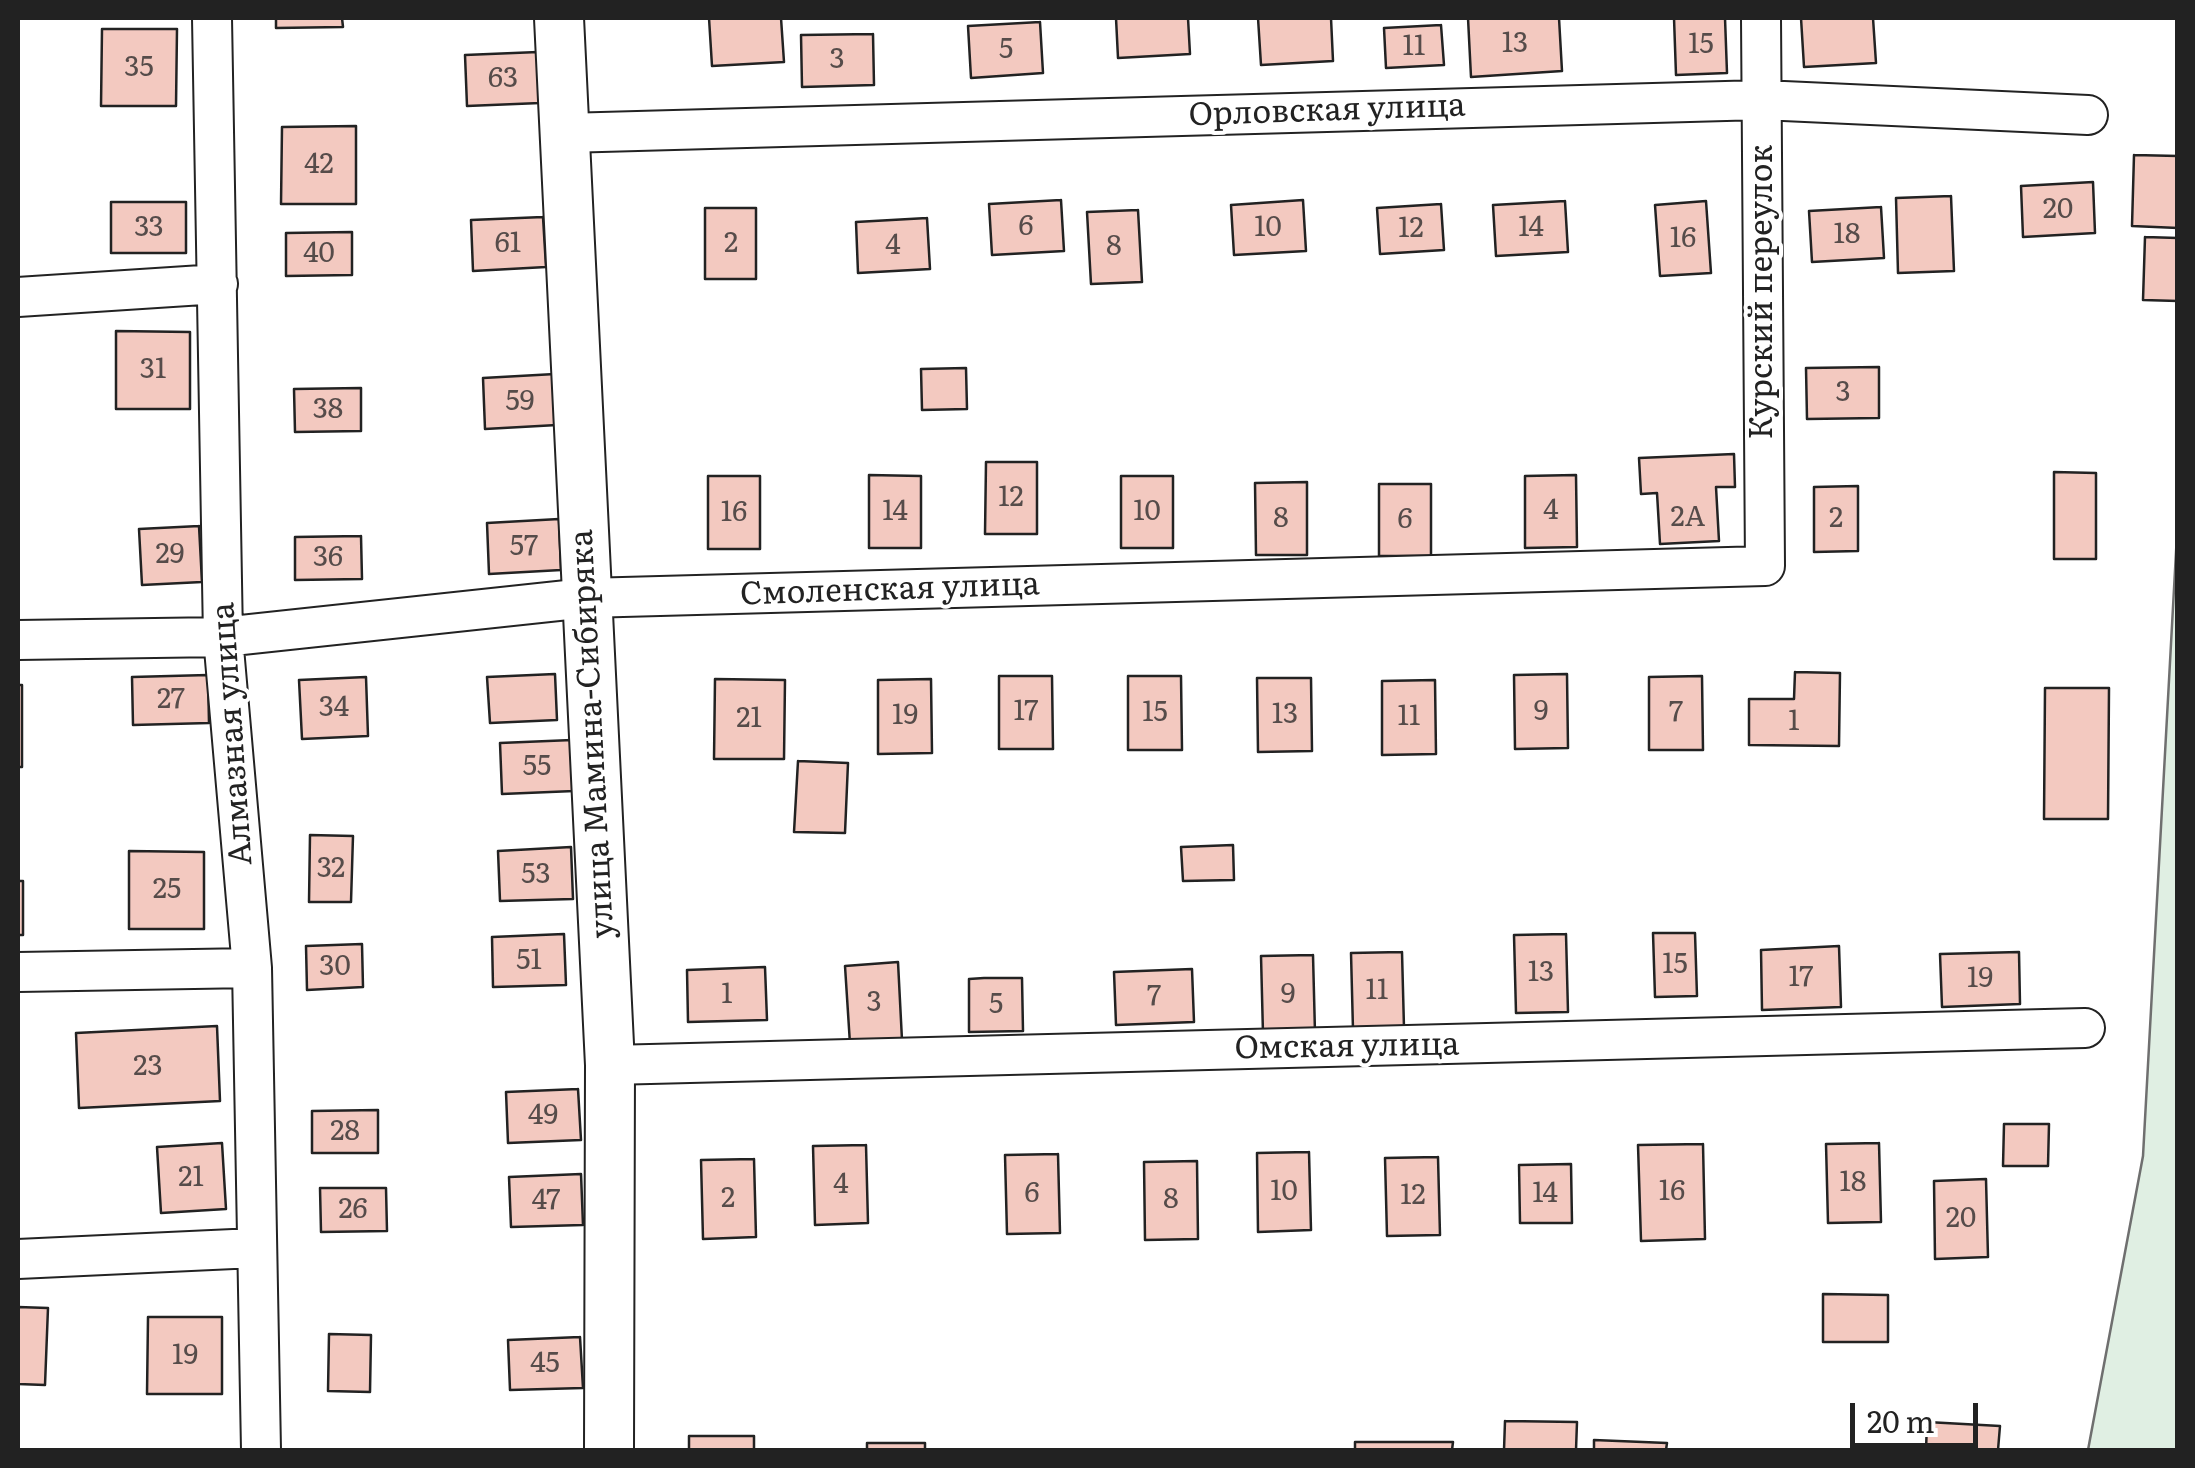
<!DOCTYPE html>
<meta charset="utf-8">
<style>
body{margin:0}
#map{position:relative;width:2195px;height:1468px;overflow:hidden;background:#fff;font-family:Literata,serif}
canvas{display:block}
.frame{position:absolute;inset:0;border:20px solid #222;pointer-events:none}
.scale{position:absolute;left:1850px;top:1403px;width:128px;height:45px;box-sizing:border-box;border:5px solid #222;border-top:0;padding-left:12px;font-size:30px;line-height:35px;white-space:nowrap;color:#222;-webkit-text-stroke:8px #fff;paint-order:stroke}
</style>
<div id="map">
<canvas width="2195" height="1468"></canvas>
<div class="frame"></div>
<div class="scale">20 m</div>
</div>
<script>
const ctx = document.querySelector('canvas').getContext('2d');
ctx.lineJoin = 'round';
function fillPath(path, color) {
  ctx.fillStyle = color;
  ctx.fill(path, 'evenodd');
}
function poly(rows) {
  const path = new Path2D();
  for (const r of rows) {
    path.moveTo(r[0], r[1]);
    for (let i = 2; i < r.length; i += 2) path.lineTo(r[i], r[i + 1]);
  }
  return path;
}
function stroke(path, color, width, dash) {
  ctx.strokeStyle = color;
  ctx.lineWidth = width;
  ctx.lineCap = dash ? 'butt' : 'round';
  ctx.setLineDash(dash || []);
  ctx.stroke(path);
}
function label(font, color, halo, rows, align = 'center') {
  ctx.font = font + ' Literata,serif';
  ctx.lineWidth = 8;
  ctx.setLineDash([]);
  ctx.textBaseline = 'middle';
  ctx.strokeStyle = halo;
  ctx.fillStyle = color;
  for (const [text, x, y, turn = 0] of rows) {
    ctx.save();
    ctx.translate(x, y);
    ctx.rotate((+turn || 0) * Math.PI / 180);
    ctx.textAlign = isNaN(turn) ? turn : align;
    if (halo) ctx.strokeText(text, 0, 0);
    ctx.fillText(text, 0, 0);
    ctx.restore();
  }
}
const green = poly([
 [2177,534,2177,1450,2088,1450,2143,1156,2177,534]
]);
fillPath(green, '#e0efe3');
stroke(green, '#6f6f6f', 2.5);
const building = poly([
 [276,18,342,18,343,27,276,28,276,18],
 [709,18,781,18,784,62,712,66,709,18],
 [1116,18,1188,18,1190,54,1118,58,1116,18],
 [1258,18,1331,18,1333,61,1261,65,1258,18],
 [1468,18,1559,18,1562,71,1471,77,1468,18],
 [1674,18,1725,18,1727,73,1676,75,1674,18],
 [1801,18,1873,18,1876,63,1804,67,1801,18],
 [1040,22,1043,73,971,78,968,26,1040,22],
 [1441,25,1444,65,1386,68,1384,28,1441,25],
 [102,29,177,29,176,106,101,106,102,29],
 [873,34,874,85,802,87,801,35,873,34],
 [538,52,540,103,467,106,465,55,538,52],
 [356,126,356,204,281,204,282,127,356,126],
 [2134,155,2178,156,2178,228,2132,226,2134,155],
 [2093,182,2095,233,2023,237,2021,186,2093,182],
 [1951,196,1954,271,1898,273,1896,198,1951,196],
 [1061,200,1064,251,992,255,989,204,1061,200],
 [1303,200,1306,251,1234,255,1231,205,1303,200],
 [1565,201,1568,252,1496,256,1493,205,1565,201],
 [1706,201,1711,273,1660,276,1655,205,1706,201],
 [111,202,186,202,186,253,111,253,111,202],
 [1441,204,1444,250,1380,254,1377,208,1441,204],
 [1881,207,1884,258,1812,262,1809,211,1881,207],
 [705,208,756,208,756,279,705,279,705,208],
 [1138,210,1142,282,1091,284,1087,212,1138,210],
 [543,217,546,267,473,271,471,220,543,217],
 [927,218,930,269,858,273,856,222,927,218],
 [352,232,352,275,286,276,286,233,352,232],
 [2145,237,2178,238,2178,301,2143,300,2145,237],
 [116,331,190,332,190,409,116,409,116,331],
 [1879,367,1879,418,1807,419,1806,368,1879,367],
 [966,368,967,409,922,410,921,369,966,368],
 [555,374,557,425,485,429,483,378,555,374],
 [361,388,361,431,295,432,294,389,361,388],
 [1734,454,1735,487,1716,487,1719,541,1660,544,1657,493,1641,494,1639,458,1734,454],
 [986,462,1037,462,1037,534,985,534,986,462],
 [2054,472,2096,473,2096,559,2054,559,2054,472],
 [869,475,921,476,921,548,869,548,869,475],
 [1576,475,1577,547,1525,548,1525,476,1576,475],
 [708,476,760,476,760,549,708,549,708,476],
 [1121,476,1173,476,1173,548,1121,548,1121,476],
 [1307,482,1307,555,1256,555,1255,483,1307,482],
 [1379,484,1431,484,1431,556,1379,556,1379,484],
 [1858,486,1858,551,1814,552,1814,487,1858,486],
 [559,519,561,570,489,574,487,523,559,519],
 [199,526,202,582,142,585,139,529,199,526],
 [361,536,362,579,295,580,295,537,361,536],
 [1795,672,1840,673,1839,746,1749,745,1749,699,1794,699,1795,672],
 [555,674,557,720,490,723,487,677,555,674],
 [1567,674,1568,748,1515,749,1514,675,1567,674],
 [208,675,209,723,133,725,132,677,208,675],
 [999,676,1052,676,1053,749,999,749,999,676],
 [1128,676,1181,676,1182,750,1128,750,1128,676],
 [1702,676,1703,750,1649,750,1649,677,1702,676],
 [366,677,368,736,302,739,299,680,366,677],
 [1257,678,1311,678,1312,751,1258,752,1257,678],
 [715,679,785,680,784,759,714,759,715,679],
 [931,679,932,753,878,754,878,680,931,679],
 [1435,680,1436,754,1382,755,1382,681,1435,680],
 [18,685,22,685,22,767,18,767,18,685],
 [2045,688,2109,688,2108,819,2044,819,2045,688],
 [572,740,574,791,502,794,500,743,572,740],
 [798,761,848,763,845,833,794,832,798,761],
 [310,835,353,836,351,902,309,902,310,835],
 [1233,845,1234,880,1183,881,1181,847,1233,845],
 [571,847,573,899,500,901,498,851,571,847],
 [129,851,204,852,204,929,129,929,129,851],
 [18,881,23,881,23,935,18,935,18,881],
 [1653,933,1695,933,1697,996,1655,997,1653,933],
 [564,934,566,985,493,987,492,937,564,934],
 [1566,934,1568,1012,1516,1013,1514,935,1566,934],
 [362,944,363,987,307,990,306,946,362,944],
 [1839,946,1841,1007,1762,1010,1761,950,1839,946],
 [1402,952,1404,1028,1353,1030,1351,953,1402,952],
 [2019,952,2020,1004,1942,1007,1940,954,2019,952],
 [1313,955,1315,1033,1263,1034,1261,956,1313,955],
 [898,962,902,1040,850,1044,845,966,898,962],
 [765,967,767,1020,688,1022,687,970,765,967],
 [1192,969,1194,1022,1116,1025,1114,972,1192,969],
 [984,978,1022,978,1023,1031,969,1032,969,979,984,978],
 [217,1026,220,1101,79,1108,76,1033,217,1026],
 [578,1089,581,1140,508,1143,506,1092,578,1089],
 [378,1110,378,1153,312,1153,312,1111,378,1110],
 [2004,1124,2049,1124,2048,1166,2003,1166,2004,1124],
 [222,1143,226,1209,161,1213,157,1147,222,1143],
 [1879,1143,1881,1222,1828,1223,1826,1144,1879,1143],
 [1703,1144,1705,1239,1641,1241,1638,1145,1703,1144],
 [866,1145,868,1223,815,1225,813,1146,866,1145],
 [1309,1152,1311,1230,1258,1232,1257,1153,1309,1152],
 [1058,1154,1060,1233,1007,1234,1005,1155,1058,1154],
 [1438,1157,1440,1235,1387,1236,1385,1158,1438,1157],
 [754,1159,756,1237,703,1239,701,1160,754,1159],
 [1197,1161,1198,1239,1145,1240,1144,1162,1197,1161],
 [1571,1164,1572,1223,1520,1223,1519,1165,1571,1164],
 [581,1174,583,1225,511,1227,509,1177,581,1174],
 [1986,1179,1988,1257,1935,1259,1934,1181,1986,1179],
 [320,1188,386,1188,387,1231,321,1232,320,1188],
 [1823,1294,1888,1295,1888,1342,1823,1342,1823,1294],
 [18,1307,48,1308,45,1385,18,1384,18,1307],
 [148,1317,222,1317,222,1394,147,1394,148,1317],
 [329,1334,371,1335,370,1392,328,1391,329,1334],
 [580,1337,583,1388,510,1390,508,1340,580,1337],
 [1505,1421,1577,1422,1576,1450,1504,1450,1505,1421],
 [1927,1422,2000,1426,1998,1450,1926,1450,1927,1422],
 [689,1436,754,1436,754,1450,689,1450,689,1436],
 [1594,1440,1667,1443,1666,1450,1594,1450,1594,1440],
 [1355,1442,1453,1442,1452,1450,1355,1450,1355,1442],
 [867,1443,925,1443,925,1450,867,1450,867,1443]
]);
fillPath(building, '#f3c9c0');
stroke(building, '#222', 2.5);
const minor = poly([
 [212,18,223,637,252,968,261,1450],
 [565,133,1762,100,2088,115],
 [18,297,218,284],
 [18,640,223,637,586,598,1765,566,1761,18],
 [18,972,252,968],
 [610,1065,2085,1028],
 [18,1259,255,1248]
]);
const tertiary = poly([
 [559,18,610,1065,609,1450]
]);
stroke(minor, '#222', 42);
stroke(tertiary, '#222', 52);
stroke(minor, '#fff', 38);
stroke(tertiary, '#fff', 48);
label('28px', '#564c4a', null, [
 ["13",1515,44],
 ["15",1701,45],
 ["11",1414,47],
 ["5",1006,50],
 ["3",837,60],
 ["35",139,68],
 ["63",503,79],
 ["42",319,165],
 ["20",2058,210],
 ["6",1026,227],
 ["33",149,228],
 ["10",1268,228],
 ["14",1531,228],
 ["12",1411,229],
 ["18",1847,235],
 ["16",1683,239],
 ["61",508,244],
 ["2",731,244],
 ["4",893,246],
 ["8",1114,247],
 ["40",319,254],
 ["31",153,370],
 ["3",1843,393],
 ["59",520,402],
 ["38",328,410],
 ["12",1011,498],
 ["4",1551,511],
 ["14",895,512],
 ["10",1147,512],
 ["16",734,513],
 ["2А",1688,518],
 ["8",1281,519],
 ["2",1836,519],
 ["6",1405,520],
 ["57",524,547],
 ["29",170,555],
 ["36",328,558],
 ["27",171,700],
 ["34",334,708],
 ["17",1026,712],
 ["9",1541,712],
 ["15",1155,713],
 ["7",1676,713],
 ["13",1285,715],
 ["19",905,716],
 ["11",1409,717],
 ["21",749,719],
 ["1",1794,722],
 ["55",537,767],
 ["32",331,869],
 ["53",536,875],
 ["25",167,890],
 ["51",529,961],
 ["15",1675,965],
 ["30",335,967],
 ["13",1541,973],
 ["17",1801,978],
 ["19",1980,979],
 ["11",1377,991],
 ["1",727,995],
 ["9",1288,995],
 ["7",1154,997],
 ["3",874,1003],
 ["5",996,1005],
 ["23",148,1067],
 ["49",543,1116],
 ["28",345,1132],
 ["21",191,1178],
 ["18",1853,1183],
 ["4",841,1185],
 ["10",1284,1192],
 ["16",1672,1192],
 ["6",1032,1194],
 ["14",1545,1194],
 ["12",1413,1196],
 ["2",728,1199],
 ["8",1171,1200],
 ["47",546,1201],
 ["26",353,1210],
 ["20",1961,1219],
 ["19",185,1356],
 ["45",545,1364]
]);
label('32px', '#222', '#fff', [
 ["Орловская улица",1327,111,-2],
 ["Курский переулок",1763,292,-90],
 ["Смоленская улица",890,590,-2],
 ["Алмазная улица",233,734,-94],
 ["улица Мамина-Сибиряка",593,734,-93],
 ["Омская улица",1347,1047,-1]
]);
</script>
